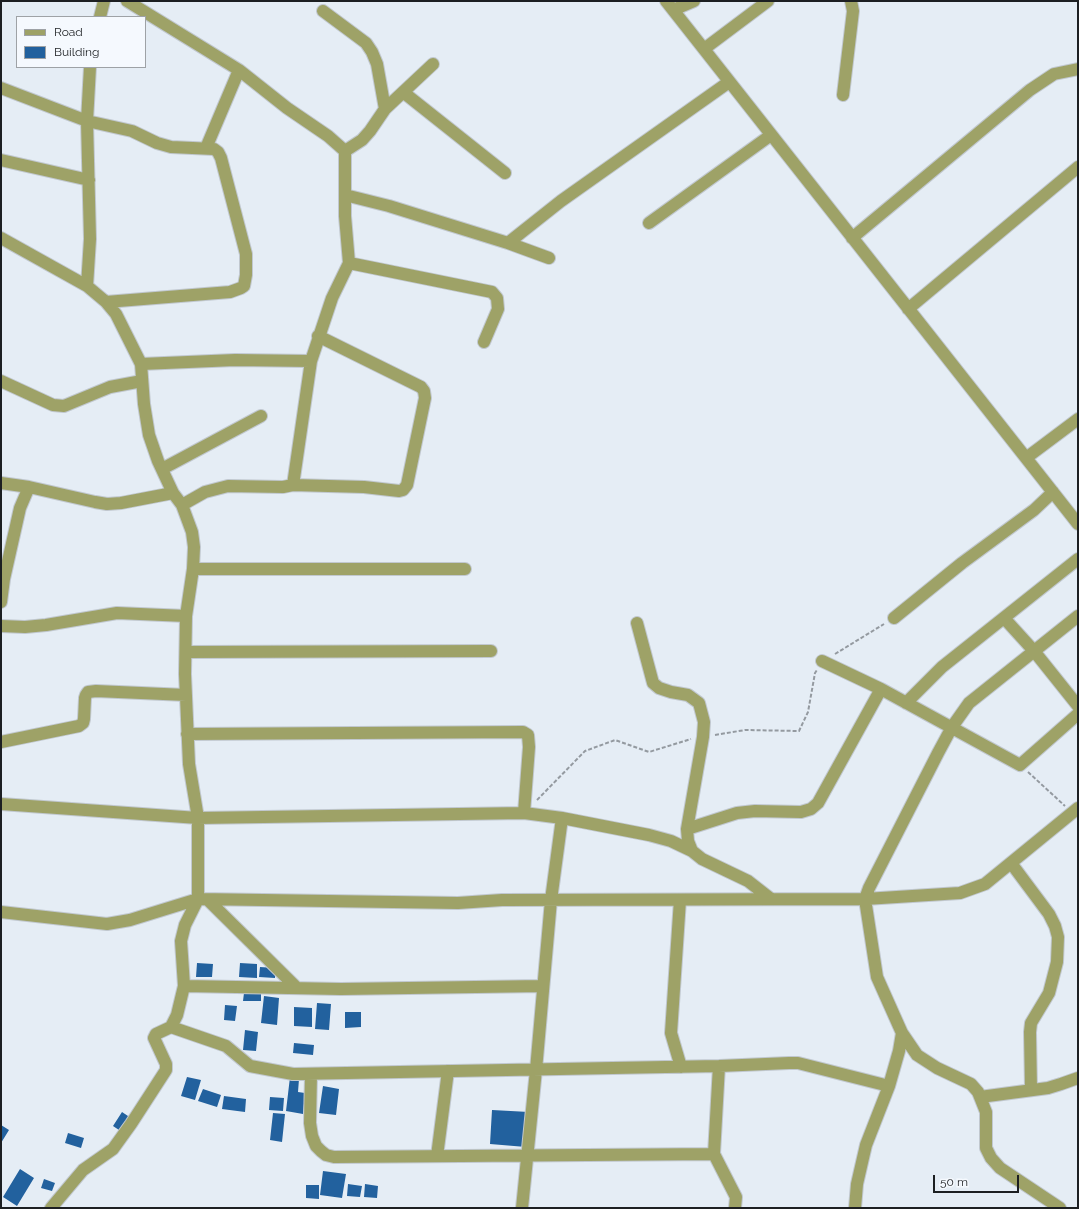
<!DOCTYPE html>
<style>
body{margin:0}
#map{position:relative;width:1079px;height:1209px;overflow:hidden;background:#e5edf5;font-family:Raleway,sans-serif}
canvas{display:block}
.frame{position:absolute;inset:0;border:2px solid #1c1f22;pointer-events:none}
.legend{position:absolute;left:16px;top:16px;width:130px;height:52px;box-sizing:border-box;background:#f5f9fe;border:1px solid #9ea2a6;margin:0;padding:5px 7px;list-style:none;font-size:12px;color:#1c1f22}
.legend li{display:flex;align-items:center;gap:8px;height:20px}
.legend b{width:20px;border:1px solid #9ea2a6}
.scale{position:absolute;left:933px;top:1175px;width:86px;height:18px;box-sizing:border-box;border:2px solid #1c1f22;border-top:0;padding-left:5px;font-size:12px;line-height:14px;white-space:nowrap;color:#1c1f22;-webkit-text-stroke:3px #f5f9fe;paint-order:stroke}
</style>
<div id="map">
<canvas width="1079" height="1209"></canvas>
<div class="frame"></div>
<ul class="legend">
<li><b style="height:5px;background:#9ea267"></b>Road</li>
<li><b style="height:11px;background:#22619e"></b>Building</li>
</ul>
<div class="scale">50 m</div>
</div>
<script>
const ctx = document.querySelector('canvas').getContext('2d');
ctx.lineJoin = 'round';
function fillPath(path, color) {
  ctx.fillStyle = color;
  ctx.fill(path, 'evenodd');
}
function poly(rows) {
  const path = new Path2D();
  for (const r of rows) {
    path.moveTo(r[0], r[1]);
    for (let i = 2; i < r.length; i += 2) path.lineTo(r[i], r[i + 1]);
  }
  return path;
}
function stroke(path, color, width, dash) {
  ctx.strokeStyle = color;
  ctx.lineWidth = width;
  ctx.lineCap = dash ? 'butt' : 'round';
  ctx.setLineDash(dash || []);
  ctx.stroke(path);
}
fillPath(poly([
 [197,963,213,964,212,977,196,977],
 [240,963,257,964,257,978,239,977],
 [260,967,275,968,275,978,259,977],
 [244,993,261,993,261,1001,243,1001],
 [264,996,279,998,277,1025,261,1023],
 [317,1003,331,1004,329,1030,315,1029],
 [225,1005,237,1006,235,1021,224,1020],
 [294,1007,312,1008,312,1027,294,1026],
 [345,1012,361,1012,361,1027,345,1028],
 [245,1030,258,1032,256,1051,243,1050],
 [294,1043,314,1045,313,1055,293,1053],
 [187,1077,201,1080,195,1100,181,1096],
 [290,1077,299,1079,298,1092,305,1093,303,1114,286,1111],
 [323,1086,339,1089,336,1115,319,1113],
 [203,1089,221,1095,217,1107,198,1101],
 [224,1096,246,1099,245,1112,222,1109],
 [270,1097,284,1098,283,1111,269,1110],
 [492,1110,529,1112,526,1147,490,1144],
 [122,1112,131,1118,122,1132,113,1126],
 [273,1113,285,1114,282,1142,270,1140],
 [1,1125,9,1130,1,1143],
 [68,1133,84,1138,81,1148,65,1143],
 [20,1169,34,1178,17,1206,3,1197],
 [323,1171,346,1174,342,1198,320,1195],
 [44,1179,55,1183,52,1191,41,1188],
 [348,1184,362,1186,360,1197,347,1196],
 [365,1184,378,1186,377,1198,364,1197],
 [306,1185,319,1185,319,1199,306,1198]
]), '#22619e');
const minor = poly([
 [127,1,239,70,287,108,328,136,345,151,345,216,349,263,332,298,311,361,293,485,283,487,228,486,205,492,182,505],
 [666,1,1078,524],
 [673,10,694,1],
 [323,11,366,43,372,52,377,64,385,109],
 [100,17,104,1],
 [704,49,768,1],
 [1,88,87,121,132,131,157,143,171,147,214,149,218,152,221,158,246,254,246,275,244,286,241,288,230,292,106,302],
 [403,92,505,173],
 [843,95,853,11,851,1],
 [206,148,239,70],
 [345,151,362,140,370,131,385,109,433,64],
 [1,160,89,180],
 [345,195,389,206,508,243,549,258],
 [649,223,771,135],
 [1,238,87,286,106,302,116,314,141,364,144,404,149,435,158,461,173,493,182,505,192,532,194,547,193,569,186,616,185,674,189,764,198,818,198,899,185,925,181,941,184,986,177,1015,171,1027,156,1034,154,1038,166,1064,166,1070,131,1124,113,1149,83,1170,51,1208],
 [852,238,1030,90,1054,74,1078,69],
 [508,243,561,201,729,82],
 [349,263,492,292,497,298,498,309,484,342],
 [87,286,90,239,87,121,90,67],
 [908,309,1078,167],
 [141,364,235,360,311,361],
 [1,381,53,405,64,406,110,387,142,381],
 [1026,458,1078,419],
 [162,469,261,416],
 [1,483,29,487,95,502,107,504,121,503,173,493],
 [293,485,364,487,399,491,403,490,407,485,425,398,424,391,421,387,318,336],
 [193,569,465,569],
 [1,602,4,579,20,508,29,487],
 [894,618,962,563,1034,510,1053,492],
 [1004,618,1034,651,1078,706],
 [637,623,653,683,659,688,671,692,688,695,699,703,704,722,703,737,687,829,688,841,692,851,702,859,748,881,771,899],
 [1,626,25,627,46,625,117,613,186,616],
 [186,652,491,651],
 [822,661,881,689,1020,765,1078,714],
 [906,703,942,667,1078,559],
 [187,734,523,732,528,735,529,747,524,813],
 [1,742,79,726,83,723,84,719,85,698,86,695,88,692,96,691,186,695],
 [1,804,198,818,524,813,562,818,551,900,536,1070,522,1208],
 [562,818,649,835,671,841,692,851],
 [687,829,737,813,755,811,801,812,811,809,818,803,881,689],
 [1011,863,1049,914,1055,926,1058,937,1057,962,1049,993,1031,1023,1030,1032,1031,1090],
 [208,900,297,988],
 [680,900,671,1033,681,1067],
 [1,912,107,924,130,920,198,899,458,903,502,900,865,899,960,893,985,884,1078,808],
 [184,986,341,989,543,986],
 [171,1027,226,1046,250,1066,293,1074,719,1066,789,1063,798,1063,889,1086],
 [719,1066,714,1154,736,1197,735,1208],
 [311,1074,310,1123,312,1136,316,1146,321,1151,326,1155,334,1157,714,1154],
 [980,1097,1048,1088,1061,1084,1078,1078],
 [437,1156,448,1071],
 [855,1208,857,1184,866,1145,889,1086,899,1051,902,1033],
 [1060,1208,1000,1168,991,1158,986,1148,986,1112,978,1092,971,1084,937,1068,917,1055,902,1033,877,977,865,899,869,888,938,753,952,727,969,703,1078,616]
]);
stroke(minor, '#c1c8cf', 14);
stroke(poly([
 [835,654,884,624],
 [715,735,745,730,799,731,808,712,815,673,817,670],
 [1028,772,1065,806],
 [537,800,585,751,615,740,649,752,691,739]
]), '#949aa0', 2, [4, 2]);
stroke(minor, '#9ea267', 12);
</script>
